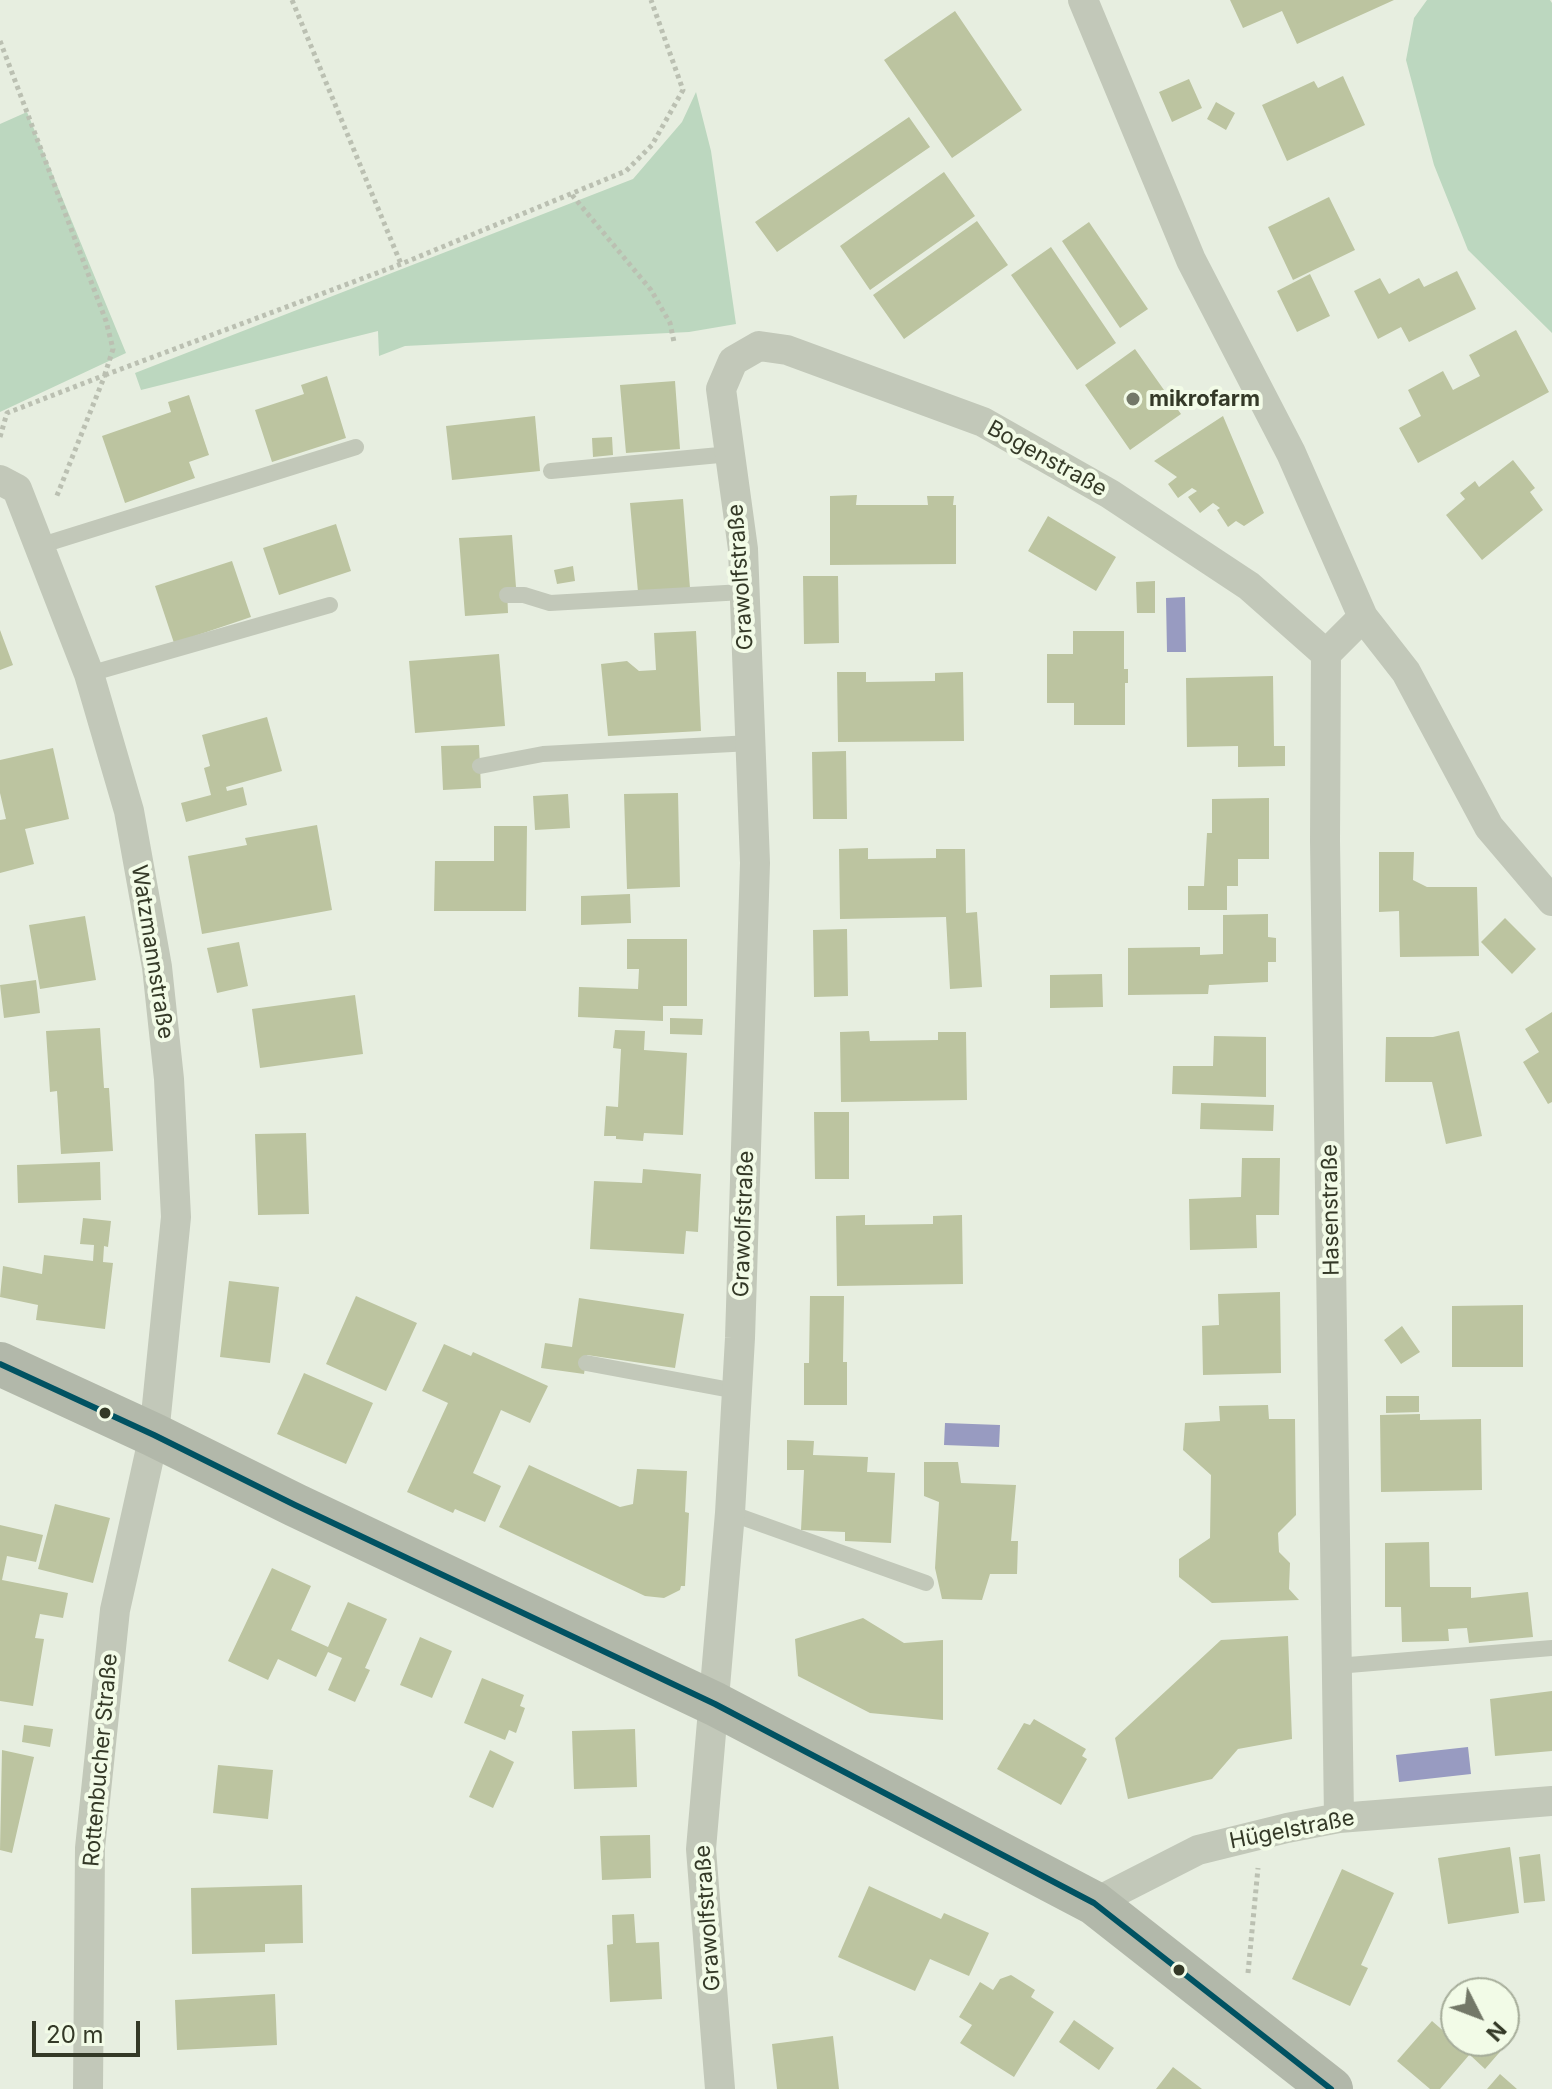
<!DOCTYPE html>
<meta charset="utf-8">
<style>
body{margin:0}
#map{position:relative;width:1552px;height:2089px;overflow:hidden;background:#e7eee0;font-family:Inter,sans-serif}
canvas{display:block}
.north{position:absolute;left:1440px;top:1977px;width:80px;height:80px;box-sizing:border-box;background:#f2fbe7;border:2px solid #a6ad9a;border-radius:50%;rotate:132deg;font-size:22px;font-weight:700;line-height:32px;text-align:center;color:#343927}
.north::after{content:'';display:block;margin:auto;width:28px;height:36px;background:#737868;clip-path:polygon(50% 0,100% 100%,50% 72%,0 100%)}
.scale{position:absolute;left:32px;top:2021px;width:108px;height:36px;box-sizing:border-box;border:4px solid #343927;border-top:0;padding-left:10px;font-size:24px;line-height:28px;white-space:nowrap;color:#343927;-webkit-text-stroke:6px #f2fbe7;paint-order:stroke}
</style>
<div id="map">
<canvas width="1552" height="2089"></canvas>
<div class="north">N</div>
<div class="scale">20 m</div>
</div>
<script>
const ctx = document.querySelector('canvas').getContext('2d');
ctx.lineJoin = 'round';
function fillPath(path, color) {
  ctx.fillStyle = color;
  ctx.fill(path, 'evenodd');
}
function poly(rows) {
  const path = new Path2D();
  for (const r of rows) {
    path.moveTo(r[0], r[1]);
    for (let i = 2; i < r.length; i += 2) path.lineTo(r[i], r[i + 1]);
  }
  return path;
}
function stroke(path, color, width, dash) {
  ctx.strokeStyle = color;
  ctx.lineWidth = width;
  ctx.lineCap = dash ? 'butt' : 'round';
  ctx.setLineDash(dash || []);
  ctx.stroke(path);
}
function label(font, color, halo, rows, align = 'center') {
  ctx.font = font + ' Inter,sans-serif';
  ctx.lineWidth = 8;
  ctx.setLineDash([]);
  ctx.textBaseline = 'middle';
  ctx.strokeStyle = halo;
  ctx.fillStyle = color;
  for (const [text, x, y, turn = 0] of rows) {
    ctx.save();
    ctx.translate(x, y);
    ctx.rotate((+turn || 0) * Math.PI / 180);
    ctx.textAlign = isNaN(turn) ? turn : align;
    if (halo) ctx.strokeText(text, 0, 0);
    ctx.fillText(text, 0, 0);
    ctx.restore();
  }
}
fillPath(poly([
 [1427,0,1550,0,1552,3,1552,333,1468,250,1434,165,1406,60,1414,18],
 [696,92,711,151,736,324,689,332,405,346,379,356,378,331,141,390,135,373,633,179,682,122],
 [27,112,126,353,0,412,0,124]
]), '#bcd7bf');
fillPath(poly([
 [1185,597,1186,652,1167,652,1166,598],
 [945,1423,1000,1425,999,1447,944,1445],
 [1468,1747,1471,1774,1399,1782,1396,1755]
]), '#989bc1');
fillPath(poly([
 [1230,0,1394,0,1297,44,1282,11,1243,28],
 [955,11,1022,110,952,158,884,60],
 [1343,76,1365,125,1287,161,1262,105,1314,81,1318,88],
 [1189,79,1202,108,1172,122,1159,92],
 [1216,102,1235,113,1226,130,1207,119],
 [909,117,930,147,777,252,755,222],
 [944,172,975,216,870,290,840,246],
 [1329,197,1355,250,1293,280,1268,227],
 [977,221,1008,265,904,339,873,295],
 [1089,222,1148,309,1120,328,1062,241],
 [1051,247,1116,343,1077,370,1011,275],
 [1457,271,1476,309,1409,342,1401,327,1378,339,1354,291,1380,278,1389,294,1419,278,1424,287],
 [1310,274,1330,316,1297,332,1277,291],
 [1516,330,1549,392,1418,463,1399,428,1421,416,1408,390,1443,371,1453,390,1480,376,1469,355],
 [1135,349,1181,414,1130,450,1085,385],
 [327,376,346,438,272,462,255,410,304,394,301,385],
 [675,381,680,449,626,453,620,385],
 [189,395,209,455,189,462,195,478,125,503,102,436,171,412,168,402],
 [535,416,540,471,452,480,446,426],
 [1223,416,1264,513,1244,526,1236,521,1228,527,1217,510,1220,508,1213,503,1200,513,1188,497,1197,491,1192,488,1178,498,1168,484,1177,477,1154,461],
 [612,437,613,455,593,457,592,438],
 [1513,460,1535,488,1530,492,1543,510,1482,560,1446,515,1465,499,1460,493,1475,481,1479,487],
 [857,495,856,505,928,505,927,496,954,496,953,505,956,505,956,564,830,565,830,496],
 [683,499,690,588,638,592,630,503],
 [1048,516,1116,557,1096,591,1028,551],
 [336,524,351,571,279,595,263,548],
 [512,535,516,587,507,588,508,613,465,616,459,538],
 [232,561,251,617,174,643,155,586],
 [573,566,575,581,557,584,554,570],
 [803,576,838,576,839,643,804,644],
 [1155,581,1155,613,1137,613,1136,582],
 [0,630,13,665,0,670],
 [696,631,701,731,608,736,601,664,627,661,639,671,656,670,654,633],
 [1073,631,1124,631,1124,669,1128,669,1128,683,1125,683,1125,725,1074,725,1074,703,1047,703,1047,654,1073,654],
 [499,654,505,726,415,733,409,661],
 [837,672,866,672,866,682,935,681,935,673,963,672,964,741,838,742],
 [1273,676,1274,746,1285,746,1285,766,1238,767,1238,746,1187,747,1186,678],
 [267,717,282,771,226,787,227,791,243,787,247,805,186,822,181,803,211,795,204,768,210,766,202,735],
 [479,745,481,788,443,790,441,746],
 [53,748,69,819,25,829,34,864,0,873,0,820,6,819,0,793,0,760],
 [846,751,847,819,813,819,812,752],
 [678,793,680,887,627,889,624,794],
 [568,794,570,828,535,830,533,796],
 [1269,798,1269,859,1238,859,1238,886,1227,886,1227,910,1188,910,1188,886,1204,886,1207,833,1212,833,1212,799],
 [317,825,332,910,202,934,188,856,247,845,245,838],
 [494,826,527,826,526,911,434,911,435,861,494,861],
 [868,848,868,859,936,858,936,849,965,849,966,913,977,912,982,987,950,989,946,917,840,919,839,849],
 [1379,852,1414,852,1413,880,1427,887,1477,887,1479,956,1400,957,1399,911,1379,912],
 [630,894,631,923,581,925,581,896],
 [1268,914,1268,937,1276,938,1276,962,1268,962,1268,982,1209,985,1208,994,1128,995,1128,948,1200,947,1200,955,1223,954,1223,915],
 [85,916,96,980,40,989,29,925],
 [1505,918,1536,949,1512,974,1481,942],
 [847,929,848,996,814,997,813,930],
 [627,939,687,939,687,1006,663,1006,663,1021,578,1017,579,987,638,989,639,969,627,969],
 [239,942,248,986,217,993,207,948],
 [1102,974,1103,1007,1050,1008,1050,975],
 [36,980,40,1013,4,1018,0,985],
 [355,995,363,1054,260,1068,252,1009],
 [1552,1012,1552,1102,1548,1104,1523,1062,1539,1052,1525,1029],
 [670,1018,703,1019,702,1035,670,1034],
 [100,1028,104,1088,109,1088,113,1151,61,1154,57,1091,50,1092,46,1031],
 [615,1030,645,1031,644,1050,687,1053,683,1135,644,1133,643,1141,616,1139,616,1136,604,1136,606,1106,618,1107,621,1049,613,1048],
 [869,1031,870,1041,938,1040,938,1032,966,1032,967,1100,841,1102,840,1032],
 [1459,1031,1482,1136,1446,1144,1432,1082,1385,1082,1386,1037,1433,1037],
 [1214,1036,1266,1037,1266,1097,1172,1094,1173,1066,1213,1066],
 [1201,1103,1274,1105,1273,1131,1200,1129],
 [814,1112,849,1112,849,1179,815,1179],
 [306,1133,309,1214,258,1215,255,1134],
 [1242,1158,1280,1158,1279,1215,1256,1215,1257,1248,1190,1250,1189,1199,1241,1197],
 [100,1162,101,1200,18,1203,17,1165],
 [643,1169,701,1174,698,1232,686,1231,684,1254,590,1249,594,1181,642,1183],
 [865,1215,865,1225,933,1224,933,1216,962,1215,963,1284,837,1286,836,1216],
 [83,1218,111,1221,108,1247,104,1246,103,1262,113,1263,105,1329,36,1320,38,1305,0,1297,3,1266,42,1274,44,1255,93,1261,94,1245,80,1244],
 [229,1281,279,1287,270,1363,220,1357],
 [1280,1292,1281,1373,1203,1375,1202,1326,1219,1325,1218,1294],
 [356,1296,417,1323,386,1391,326,1364],
 [810,1296,844,1296,843,1362,847,1362,847,1405,804,1405,804,1363,809,1363],
 [579,1298,684,1314,675,1368,587,1355,584,1374,541,1368,545,1343,572,1347],
 [1523,1305,1523,1367,1452,1367,1452,1306],
 [1402,1326,1420,1352,1401,1364,1384,1340],
 [444,1344,471,1356,473,1352,548,1386,530,1423,501,1410,473,1473,501,1486,485,1522,455,1509,453,1513,407,1492,448,1403,422,1391],
 [304,1373,373,1403,346,1464,277,1434],
 [1386,1396,1419,1396,1419,1412,1386,1413],
 [1268,1405,1269,1419,1295,1419,1296,1515,1278,1533,1279,1552,1290,1563,1289,1589,1299,1600,1212,1603,1179,1577,1179,1559,1210,1538,1211,1475,1183,1450,1185,1423,1220,1421,1219,1406],
 [1420,1414,1420,1420,1481,1419,1482,1490,1381,1492,1380,1415],
 [787,1440,814,1441,813,1455,868,1457,867,1472,895,1473,891,1543,845,1541,845,1532,801,1530,804,1470,787,1470],
 [924,1462,958,1462,961,1483,1016,1485,1011,1541,1018,1541,1017,1574,990,1574,982,1600,942,1599,935,1568,939,1502,924,1496],
 [529,1465,620,1507,633,1504,637,1469,687,1471,685,1512,689,1513,685,1586,681,1586,680,1590,664,1598,645,1596,499,1527],
 [55,1504,110,1518,93,1583,38,1569],
 [0,1525,43,1535,36,1562,7,1556,2,1580,68,1593,63,1618,40,1614,35,1638,44,1639,33,1706,0,1701],
 [1429,1542,1430,1587,1471,1587,1471,1598,1528,1592,1533,1637,1469,1643,1467,1628,1448,1629,1449,1641,1402,1642,1401,1607,1385,1607,1385,1543],
 [272,1568,311,1586,291,1630,328,1647,348,1602,387,1619,365,1668,370,1670,355,1702,328,1690,342,1658,328,1652,316,1677,278,1659,268,1680,228,1661],
 [863,1618,904,1643,943,1640,943,1720,870,1713,798,1676,795,1639],
 [1288,1636,1292,1739,1238,1749,1212,1779,1128,1799,1115,1738,1221,1640],
 [420,1637,452,1651,432,1698,400,1685],
 [482,1678,524,1695,520,1706,525,1708,516,1733,509,1730,505,1740,464,1723],
 [1552,1691,1552,1751,1495,1756,1490,1699],
 [1034,1719,1086,1749,1082,1756,1087,1759,1061,1805,997,1769,1024,1723,1030,1725],
 [24,1725,53,1729,50,1747,22,1742],
 [635,1729,637,1787,574,1789,572,1731],
 [2,1750,34,1757,12,1853,0,1850],
 [490,1750,514,1762,493,1808,469,1797],
 [218,1765,273,1770,268,1819,213,1813],
 [650,1835,651,1878,602,1880,600,1836],
 [1510,1847,1519,1913,1448,1924,1438,1858],
 [1540,1854,1545,1901,1524,1903,1519,1857],
 [1342,1869,1394,1893,1361,1965,1368,1968,1350,2006,1292,1979],
 [302,1885,303,1943,265,1944,265,1952,192,1954,191,1888],
 [869,1886,941,1919,944,1913,989,1933,969,1976,930,1959,915,1991,838,1957],
 [634,1914,636,1943,659,1942,662,1999,610,2002,607,1945,613,1944,612,1915],
 [1011,1975,1035,1990,1031,1997,1054,2012,1014,2077,960,2043,972,2025,959,2017,980,1982,993,1990,1000,1979],
 [275,1994,277,2045,177,2050,175,2000],
 [1074,2020,1114,2048,1099,2070,1059,2042],
 [1432,2021,1470,2054,1440,2089,1430,2089,1397,2061],
 [833,2036,839,2089,777,2089,772,2044],
 [1483,2041,1500,2041,1505,2046,1485,2069,1470,2055],
 [1173,2067,1202,2089,1156,2089],
 [1500,2074,1517,2089,1487,2089]
]), '#bcc4a0');
stroke(poly([
 [292,0,401,264],
 [0,41,106,321,113,349,105,374],
 [572,195,651,290,670,323,674,342],
 [105,375,401,264,626,171,652,145,683,90,651,0],
 [0,437,7,413,105,375,56,498],
 [1248,1973,1258,1868]
]), '#bbc0b2', 5, [4, 4]);
stroke(poly([
 [551,471,730,454],
 [39,546,356,447],
 [507,595,524,595,550,603,743,592],
 [89,674,330,605],
 [480,766,543,754,751,743],
 [586,1363,736,1391],
 [730,1513,926,1583],
 [1337,1666,1552,1648]
]), '#c2c8b9', 16);
stroke(poly([
 [1083,0,1191,260,1291,453,1363,617,1406,672,1489,827,1552,901],
 [0,480,17,489,89,674,129,811,157,967,169,1079,176,1217,154,1435,115,1610,90,1848,88,2089],
 [1339,1818,1325,841,1326,654,1363,617],
 [1094,1903,1198,1850,1287,1828,1339,1818,1552,1801],
 [720,2089,701,1849,730,1513,740,1338,755,863,743,549,721,389,733,361,759,346,787,350,983,422,1110,494,1249,586,1326,654]
]), '#c2c8b9', 30);
stroke(poly([
 [0,1364,154,1435,295,1505,715,1704,1094,1903,1331,2089]
]), '#b2b8aa', 44);
stroke(poly([
 [0,1364,154,1435,295,1505,715,1704,1094,1903,1331,2089]
]), '#005262', 6);
for (const [x, y, r, color] of [
 [1133,399,8,"#737868"],
 [105,1413,7,"#343927"],
 [1179,1970,7,"#343927"]
]) {
  const dot = new Path2D();
  dot.arc(x, y, r, 0, 2 * Math.PI);
  ctx.fillStyle = color;
  ctx.fill(dot);
  stroke(dot, '#f2fbe7', 3);
}
label('bold 22px', '#343927', '#f2fbe7', [
 ["mikrofarm",1149,399]
], 'left');
label('22px', '#343927', '#f2fbe7', [
 ["Bogenstraße",1047,459,29],
 ["Grawolfstraße",741,577,-94],
 ["Watzmannstraße",152,952,81],
 ["Hasenstraße",1331,1210,-91],
 ["Grawolfstraße",744,1224,-88],
 ["Rottenbucher Straße",101,1760,-85],
 ["Hügelstraße",1292,1830,-11],
 ["Grawolfstraße",708,1918,-94]
]);
</script>
